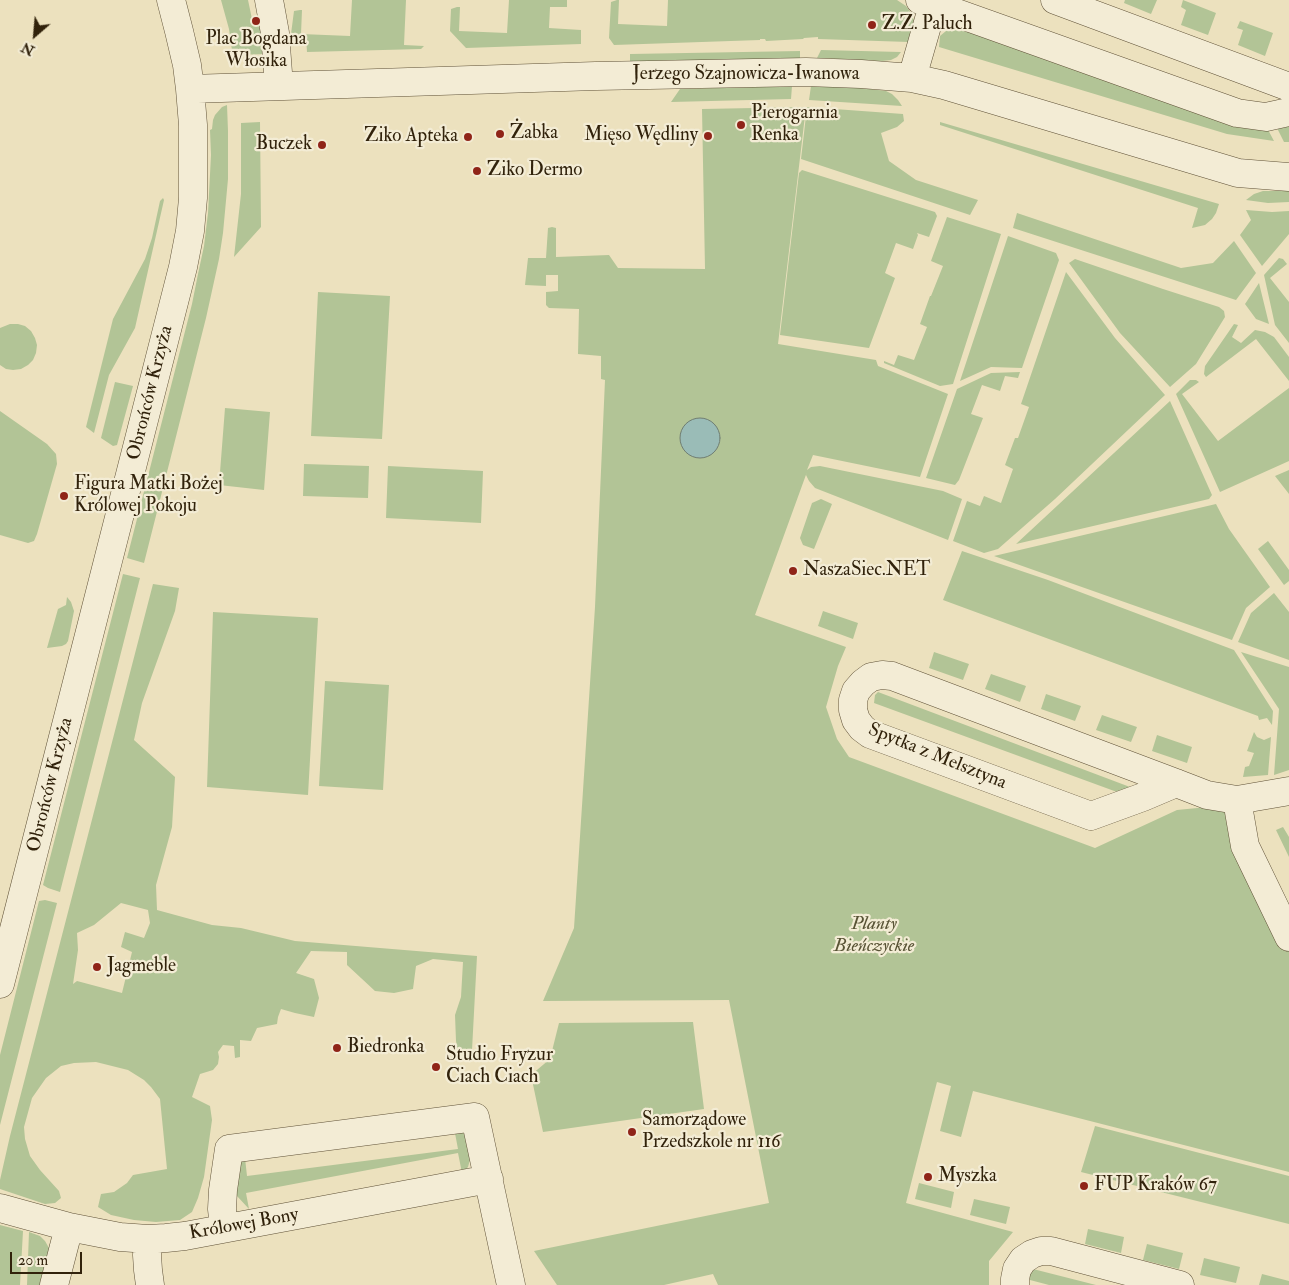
<!DOCTYPE html>
<meta charset="utf-8">
<style>
body{margin:0}
#map{position:relative;width:1289px;height:1285px;overflow:hidden;background:#ece1be;font-family:"IM FELL Double Pica",serif}
canvas{display:block}
.north{position:absolute;left:10px;top:10px;width:50px;height:50px;-webkit-text-stroke:4px #f3ecd5;paint-order:stroke;rotate:207deg;font-size:14px;font-weight:700;line-height:20px;text-align:center;color:#31220b}
.north::after{content:'';display:block;margin:auto;width:18px;height:22px;background:#31220b;clip-path:polygon(50% 0,100% 100%,50% 72%,0 100%)}
.scale{position:absolute;left:10px;top:1252px;width:72px;height:22px;box-sizing:border-box;border:2px solid #31220b;border-top:0;padding-left:6px;font-size:15px;line-height:18px;white-space:nowrap;color:#31220b;-webkit-text-stroke:4px #f3ecd5;paint-order:stroke}
</style>
<div id="map">
<canvas width="1289" height="1285"></canvas>
<div class="north">N</div>
<div class="scale">20 m</div>
</div>
<script>
const ctx = document.querySelector('canvas').getContext('2d');
ctx.lineJoin = 'round';
function fillPath(path, color) {
  ctx.fillStyle = color;
  ctx.fill(path, 'evenodd');
}
function poly(rows) {
  const path = new Path2D();
  for (const r of rows) {
    if (r.length === 3) {
      path.moveTo(r[0] + r[2], r[1]);
      path.arc(r[0], r[1], r[2], 0, 2 * Math.PI);
      continue;
    }
    path.moveTo(r[0], r[1]);
    for (let i = 2; i < r.length; i += 2) path.lineTo(r[i], r[i + 1]);
  }
  return path;
}
function stroke(path, color, width, dash) {
  ctx.strokeStyle = color;
  ctx.lineWidth = width;
  ctx.lineCap = dash ? 'butt' : 'round';
  ctx.setLineDash(dash || []);
  ctx.stroke(path);
}
function label(font, color, halo, rows, align = 'center') {
  ctx.font = font + ' "IM FELL Double Pica",serif';
  ctx.lineWidth = 4.5;
  ctx.setLineDash([]);
  ctx.textBaseline = 'middle';
  ctx.strokeStyle = halo;
  ctx.fillStyle = color;
  for (const [text, x, y, turn = 0] of rows) {
    ctx.save();
    ctx.translate(x, y);
    ctx.rotate((+turn || 0) * Math.PI / 180);
    ctx.textAlign = isNaN(turn) ? turn : align;
    if (halo) ctx.strokeText(text, 0, 0);
    ctx.fillText(text, 0, 0);
    ctx.restore();
  }
}
fillPath(poly([
 [221,0,248,0,252,19,260,28,264,36,266,54,237,55,232,50,229,29],
 [352,0,406,0,404,45,424,46,421,49,307,52,306,36,291,34,294,11,300,10,302,10,301,34,350,36],
 [509,0,567,0,567,7,550,7,549,28,581,30,581,44,466,48,450,31,451,9,457,7,460,7,459,31,507,33],
 [617,0,619,0,618,24,667,26,668,0,897,0,906,6,912,14,914,21,909,42,818,39,818,37,804,38,803,39,766,41,765,39,760,39,760,40,614,45,609,38,611,2],
 [1125,0,1157,0,1151,14,1124,3],
 [1183,0,1216,13,1208,35,1181,25,1186,10,1181,7],
 [1240,21,1273,33,1265,56,1238,45,1243,30,1237,28],
 [967,24,1266,126,1274,141,1227,134,939,47,940,36,946,31,954,27],
 [821,50,901,52,897,57,891,60,882,61,817,58],
 [800,51,800,59,630,63,630,54],
 [792,86,791,99,671,102,680,89],
 [811,86,846,86,886,91,892,94,898,100,902,106,809,100],
 [227,105,228,131,228,179,223,233,219,259,206,318,144,563,127,558,192,304,198,274,204,246,208,213,211,155,210,130,212,129,213,120,215,115,222,107],
 [806,107,778,344,876,360,878,366,948,394,920,477,813,455,807,470,811,467,820,466,943,491,962,499,948,540,815,488,809,481,806,475,807,472,755,615,846,647,838,666,826,707,837,739,849,757,1095,848,1177,810,1228,805,1289,920,1289,1172,973,1091,961,1137,940,1131,951,1086,937,1082,906,1203,1013,1232,989,1261,989,1285,718,1285,713,1274,664,1285,557,1285,534,1251,769,1203,729,1000,543,1001,574,928,595,607,605,380,601,379,601,356,578,354,579,309,549,308,546,305,546,292,558,291,558,275,546,275,546,286,525,285,528,258,546,258,548,228,552,227,556,228,556,257,609,255,618,268,705,269,702,109],
 [807,107,903,114,904,121,897,127,881,133,889,161,916,180,978,200,970,215,801,159],
 [260,122,261,227,234,257,241,194,241,123],
 [940,122,1219,204,1216,213,1212,219,1205,225,1192,228,1198,208,940,125],
 [1289,124,1289,142,1284,142,1276,126],
 [802,170,935,212,937,216,929,237,917,233,918,235,913,249,896,243,885,273,895,278,869,348,780,335,799,173],
 [1263,191,1289,191,1289,202,1268,203,1246,200,1254,194],
 [163,198,164,200,135,328,109,375,94,433,86,427,113,319,145,259,152,238,160,201],
 [1246,210,1272,212,1289,211,1289,234,1262,266,1240,235,1251,220],
 [1017,213,1181,268,1213,263,1234,241,1256,273,1236,300,1013,228],
 [947,217,1001,234,953,384,940,386,884,363,884,361,894,365,898,355,914,360,927,327,920,324,930,296,931,296,943,266,931,261],
 [1008,236,1056,253,1059,260,1022,368,991,367,960,381],
 [1279,258,1283,259,1287,264,1270,278,1289,302,1289,343,1275,325,1264,275],
 [1075,259,1163,289,1219,307,1224,311,1225,317,1196,364,1170,387,1120,333,1069,263],
 [1066,272,1115,338,1165,395,1055,499,998,549,984,553,953,541,967,501,980,506,984,496,1001,503,1013,469,1005,465,1015,438,1018,438,1029,407,1021,404],
 [1259,283,1269,324,1256,319,1245,304],
 [318,292,390,296,382,439,311,436],
 [10,324,18,324,25,326,31,331,35,338,37,345,36,353,33,360,28,365,21,369,13,370,6,369,0,365,0,328],
 [1234,324,1238,325,1232,337,1241,343,1255,330,1265,332,1274,337,1289,357,1289,381,1256,339,1206,377,1204,374,1205,366],
 [1020,372,1018,378,1005,376,1000,391,982,385,971,414,983,418,959,480,955,485,926,478,957,389,991,373],
 [1190,380,1196,380,1199,382,1182,394,1218,441,1289,388,1289,461,1220,492,1176,394],
 [115,382,133,386,117,445,113,446,101,438],
 [1170,401,1212,495,1209,499,1016,544],
 [225,408,270,412,264,490,219,485],
 [0,411,47,444,56,454,57,464,37,534,34,541,28,543,0,535],
 [304,464,369,466,368,498,303,496],
 [388,466,483,471,481,523,386,518],
 [1289,470,1289,494,1275,476],
 [821,499,832,504,814,549,803,545,800,538,812,503],
 [1216,504,1229,529,1270,587,1246,608,1232,640,994,556],
 [1268,541,1289,570,1289,581,1284,585,1258,549],
 [962,551,1048,580,1234,650,1273,711,1272,725,1267,718,1259,720,1258,716,943,600],
 [123,574,140,578,60,892,48,888,43,885],
 [153,584,179,588,175,611,142,703,134,740,175,777,172,827,156,885,157,910,212,925,241,928,295,941,477,956,472,1050,469,1059,458,1052,456,1041,455,1015,461,997,463,962,433,959,416,966,413,989,394,993,375,991,347,965,347,952,311,951,296,973,314,979,319,998,314,1017,295,1013,281,1009,278,1017,277,1024,257,1028,251,1041,240,1040,240,1057,235,1058,234,1046,223,1045,218,1052,219,1057,218,1064,213,1070,200,1074,192,1097,210,1106,212,1120,204,1177,198,1198,192,1212,180,1220,156,1222,134,1220,111,1215,98,1207,101,1194,114,1192,127,1183,133,1175,167,1169,160,1099,151,1087,144,1080,128,1070,96,1062,74,1063,61,1066,46,1078,32,1098,24,1127,25,1139,30,1156,40,1170,59,1191,61,1198,55,1203,45,1204,0,1189,0,1180,10,1136],
 [121,903,148,910,150,923,144,938,125,932,121,947,132,952,122,993,77,981,73,984,78,950,77,933,94,925],
 [1274,593,1289,612,1289,660,1238,642,1251,613],
 [67,597,71,602,74,611,68,641,66,644,62,646,47,648,58,609,66,605],
 [823,611,858,623,853,639,818,626],
 [213,612,318,618,308,795,207,787],
 [934,652,969,664,963,680,929,668],
 [1241,652,1289,667,1289,770,1274,775,1279,709],
 [991,674,1026,686,1020,702,985,689],
 [325,681,389,685,383,790,319,786],
 [878,692,1130,787,1117,792,874,703,875,695],
 [1046,694,1081,706,1075,721,1041,709],
 [1102,715,1137,727,1131,742,1096,730],
 [1254,732,1257,737,1264,740,1271,737,1268,775,1243,777,1245,767,1249,766,1254,753,1247,751],
 [1157,735,1192,747,1187,763,1152,751],
 [1283,827,1289,837,1289,857,1276,830],
 [45,900,57,903,0,1125,0,1055,39,901],
 [693,1022,704,1109,543,1132,531,1075,550,1059,559,1023],
 [1095,1126,1289,1176,1289,1224,1081,1172],
 [454,1128,461,1131,466,1136,471,1156,468,1167,462,1173,458,1153,246,1193,249,1209,237,1196,235,1190,239,1164,245,1158,247,1176,458,1149],
 [919,1183,954,1192,951,1208,915,1199],
 [974,1199,1010,1207,1006,1224,970,1215],
 [0,1225,23,1231,20,1285,0,1285],
 [1088,1229,1124,1237,1121,1253,1085,1244],
 [29,1232,40,1236,45,1241,49,1248,50,1255,43,1285,27,1285],
 [1147,1244,1183,1253,1179,1269,1143,1260],
 [1204,1258,1240,1267,1236,1283,1200,1275],
 [1033,1269,1096,1285,1049,1285,1030,1280,1030,1273],
 [1262,1274,1289,1281,1289,1285,1259,1285]
]), '#b2c496');
const water = poly([
 [700,438,20]
]);
fillPath(water, '#9abcb7');
stroke(water, '#707e72', 1);
const minor = poly([
 [269,0,275,33,279,86],
 [920,0,1237,113,1266,117,1289,112],
 [1055,0,1289,87],
 [912,78,933,5],
 [190,89,596,76,806,72,861,74,912,78,944,85,1238,173,1289,177],
 [1176,783,1143,797,1091,816,870,734,862,728,856,720,853,710,853,700,856,691,863,683,871,677,882,675,892,676,1176,783,1207,795,1237,800,1289,791],
 [1237,800,1245,846,1289,937],
 [0,984,183,267,190,231,193,198,193,125,190,89,187,65,179,31,171,0],
 [0,1208,69,1227,120,1237,148,1239,166,1238,185,1236,489,1179],
 [224,1228,222,1209,223,1190,229,1149,475,1117,511,1285],
 [148,1239,147,1255,148,1270,150,1285],
 [54,1285,69,1227],
 [1015,1285,1015,1279,1017,1269,1023,1260,1032,1254,1041,1251,1051,1251,1180,1285]
]);
stroke(minor, '#605238', 29);
stroke(minor, '#f3ecd5', 28);
for (const [x, y, r, color] of [
 [256,21,5,"#8f2418"],
 [872,25,5,"#8f2418"],
 [741,125,5,"#8f2418"],
 [500,134,5,"#8f2418"],
 [708,136,5,"#8f2418"],
 [468,137,5,"#8f2418"],
 [322,145,5,"#8f2418"],
 [477,171,5,"#8f2418"],
 [64,496,5,"#8f2418"],
 [793,571,5,"#8f2418"],
 [97,967,5,"#8f2418"],
 [337,1048,5,"#8f2418"],
 [436,1067,5,"#8f2418"],
 [632,1132,5,"#8f2418"],
 [928,1177,5,"#8f2418"],
 [1084,1186,5,"#8f2418"]
]) {
  const dot = new Path2D();
  dot.arc(x, y, r, 0, 2 * Math.PI);
  ctx.fillStyle = color;
  ctx.fill(dot);
  stroke(dot, '#f3ecd5', 2);
}
label('19px', '#31220b', '#f3ecd5', [
 ["Z.Z. Paluch",882,25],
 ["Plac Bogdana",256,40,"center"],
 ["Włosika",256,62,"center"],
 ["Pierogarnia",751,114],
 ["Renka",751,136],
 ["Żabka",510,134],
 ["Mięso Wędliny",698,136,"right"],
 ["Ziko Apteka",458,137,"right"],
 ["Buczek",312,145,"right"],
 ["Ziko Dermo",487,171],
 ["Figura Matki Bożej",74,485],
 ["Królowej Pokoju",74,507],
 ["NaszaSiec.NET",803,571],
 ["Jagmeble",107,967],
 ["Biedronka",347,1048],
 ["Studio Fryzur",446,1056],
 ["Ciach Ciach",446,1078],
 ["Samorządowe",642,1121],
 ["Przedszkole nr 116",642,1143],
 ["Myszka",938,1177],
 ["FUP Kraków 67",1094,1186]
], 'left');
label('19px', '#31220b', '#f3ecd5', [
 ["Jerzego Szajnowicza-Iwanowa",746,75],
 ["Obrońców Krzyża",151,393,-76],
 ["Spytka z Melsztyna",937,757,22],
 ["Obrońców Krzyża",51,785,-76],
 ["Królowej Bony",244,1225,-10]
]);
label('italic 19px', '#585335', '#f3ecd5', [
 ["Planty",874,925],
 ["Bieńczyckie",874,947]
]);
</script>
